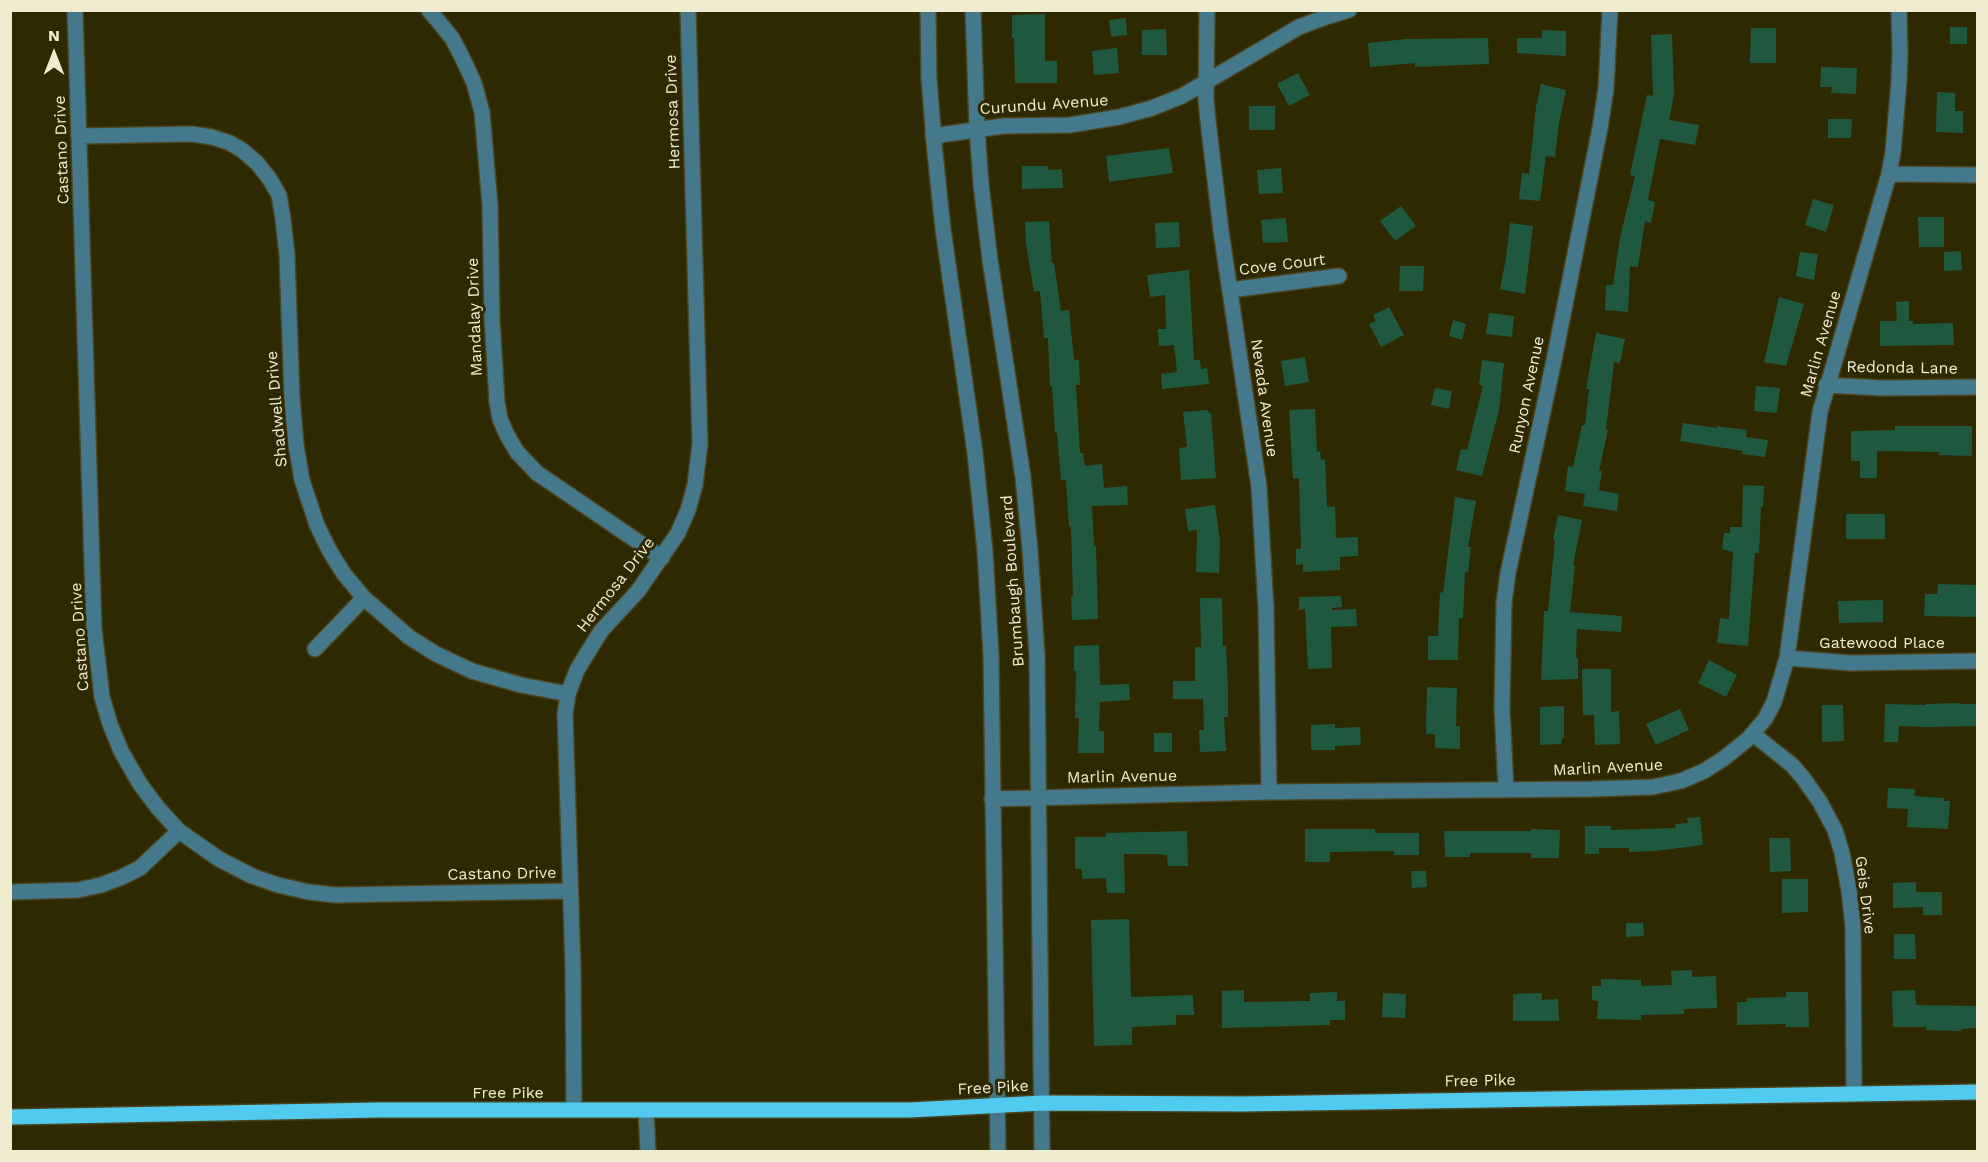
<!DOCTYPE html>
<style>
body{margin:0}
#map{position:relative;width:1988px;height:1162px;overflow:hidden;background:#2f2900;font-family:"Work Sans",sans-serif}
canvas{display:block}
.frame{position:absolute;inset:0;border:12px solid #f0eccf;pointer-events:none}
.north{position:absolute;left:24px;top:24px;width:60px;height:60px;-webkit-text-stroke:4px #2f2900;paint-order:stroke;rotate:0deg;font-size:16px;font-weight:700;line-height:24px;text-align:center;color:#f0eccf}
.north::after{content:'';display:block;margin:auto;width:21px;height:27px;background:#f0eccf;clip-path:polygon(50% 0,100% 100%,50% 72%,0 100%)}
</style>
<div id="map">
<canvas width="1988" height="1162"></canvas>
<div class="frame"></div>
<div class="north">N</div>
</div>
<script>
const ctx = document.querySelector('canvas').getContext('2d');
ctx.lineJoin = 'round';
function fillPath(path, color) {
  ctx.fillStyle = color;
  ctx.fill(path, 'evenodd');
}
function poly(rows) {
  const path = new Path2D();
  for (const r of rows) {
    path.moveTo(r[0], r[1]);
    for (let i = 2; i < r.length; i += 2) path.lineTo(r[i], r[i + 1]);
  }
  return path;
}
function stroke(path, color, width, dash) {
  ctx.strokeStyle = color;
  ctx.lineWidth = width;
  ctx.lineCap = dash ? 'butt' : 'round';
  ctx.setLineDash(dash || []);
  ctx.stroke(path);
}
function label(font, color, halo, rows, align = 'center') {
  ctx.font = font + ' "Work Sans",sans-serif';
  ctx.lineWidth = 6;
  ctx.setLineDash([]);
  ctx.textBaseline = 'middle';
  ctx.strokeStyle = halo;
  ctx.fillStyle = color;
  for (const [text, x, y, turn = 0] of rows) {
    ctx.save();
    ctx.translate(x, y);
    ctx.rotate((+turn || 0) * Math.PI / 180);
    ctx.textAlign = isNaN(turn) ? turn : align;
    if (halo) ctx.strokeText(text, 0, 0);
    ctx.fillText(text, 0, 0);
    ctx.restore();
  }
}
fillPath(poly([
 [1045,14,1045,61,1057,61,1057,83,1015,83,1014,38,1012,38,1012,15],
 [1126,18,1127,35,1111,37,1109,20],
 [1950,27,1967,27,1967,44,1950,44],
 [1751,28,1776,28,1776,63,1750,63],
 [1166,29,1167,55,1142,55,1142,30],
 [1542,30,1566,31,1566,56,1517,53,1517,38,1542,38],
 [1672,34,1674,94,1669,120,1699,125,1695,145,1660,139,1648,200,1655,202,1651,223,1645,221,1638,267,1630,266,1628,312,1605,310,1606,285,1613,285,1620,238,1635,176,1630,175,1647,95,1653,96,1651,35],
 [1488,38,1489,64,1415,67,1415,63,1370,67,1368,43,1407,39],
 [1117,48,1119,73,1094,75,1092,51],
 [1821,67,1857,68,1856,94,1831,93,1832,87,1820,87],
 [1298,73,1310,95,1289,106,1277,84],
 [1541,84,1566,90,1559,123,1555,157,1546,156,1540,201,1519,199,1522,173,1529,174,1536,107],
 [1937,92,1955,93,1955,111,1963,111,1963,133,1936,132],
 [1249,106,1275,106,1275,130,1249,130],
 [1828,119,1852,119,1851,138,1828,138],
 [1169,148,1173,173,1109,182,1106,156],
 [1022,166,1048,166,1048,170,1062,169,1063,188,1022,189],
 [1281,168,1283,193,1259,194,1257,170],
 [1813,199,1834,205,1826,232,1805,225],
 [1401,206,1416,226,1395,241,1380,221],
 [1918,217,1944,217,1944,247,1919,247],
 [1286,218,1288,242,1263,243,1261,220],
 [1049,221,1052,263,1054,263,1061,311,1069,310,1074,360,1079,360,1080,385,1076,385,1080,453,1083,453,1085,466,1102,464,1104,488,1127,486,1128,505,1092,506,1094,546,1096,546,1098,619,1072,620,1071,596,1073,596,1071,527,1069,527,1066,480,1061,480,1057,433,1055,433,1052,386,1050,386,1048,338,1044,338,1040,291,1034,292,1026,243,1025,222],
 [1179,222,1180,247,1156,248,1155,223],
 [1510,223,1533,226,1525,294,1500,289,1506,258],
 [1961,251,1962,270,1944,271,1944,252],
 [1800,252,1818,254,1814,280,1796,276],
 [1400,266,1424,266,1423,291,1399,291],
 [1189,270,1194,360,1200,360,1201,369,1207,368,1209,384,1162,389,1161,374,1177,372,1174,345,1159,346,1158,329,1166,329,1165,295,1150,297,1147,275],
 [1779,297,1804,304,1786,366,1764,362],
 [1909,301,1909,321,1913,321,1913,324,1953,323,1954,345,1880,346,1880,321,1897,321,1896,302],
 [1389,307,1404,335,1381,347,1369,324,1376,321,1373,315],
 [1489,313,1514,316,1512,337,1486,334],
 [1453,320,1466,324,1462,340,1449,336],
 [1596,333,1625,339,1620,363,1614,362,1606,430,1608,430,1599,471,1602,471,1599,490,1619,494,1617,511,1583,506,1585,494,1565,491,1568,466,1573,467,1582,425,1585,425,1589,389,1586,389],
 [1305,357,1309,382,1285,386,1281,361],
 [1482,360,1504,363,1499,410,1482,476,1456,470,1461,449,1467,450,1483,386,1479,385],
 [1756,386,1780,388,1777,413,1754,411],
 [1435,388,1452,391,1449,409,1431,405],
 [1315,409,1317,452,1320,451,1321,460,1325,459,1327,507,1335,506,1336,538,1358,537,1358,556,1340,557,1340,570,1303,572,1303,564,1296,565,1296,549,1301,549,1299,478,1293,479,1289,410],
 [1208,410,1209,413,1211,413,1216,478,1181,480,1179,448,1187,447,1183,412],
 [1683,423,1717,428,1717,426,1747,430,1746,437,1768,440,1765,457,1742,454,1743,451,1680,441],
 [1895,426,1972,426,1972,456,1939,455,1939,452,1877,451,1877,478,1860,478,1860,461,1851,461,1851,431,1895,430],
 [1743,485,1764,486,1763,507,1761,506,1759,553,1755,553,1748,646,1717,643,1720,618,1729,619,1733,552,1722,549,1724,533,1730,533,1730,527,1742,527],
 [1455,497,1476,501,1468,547,1471,547,1468,573,1465,572,1463,618,1459,618,1458,660,1428,660,1428,636,1438,636,1440,592,1443,593],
 [1215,505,1220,541,1219,573,1196,572,1197,530,1188,531,1185,509],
 [1846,514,1885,514,1885,539,1846,539],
 [1558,515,1582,520,1573,565,1575,565,1570,612,1622,616,1621,632,1577,629,1576,658,1578,658,1578,679,1541,680,1544,611,1548,611,1555,541,1553,540],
 [1938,584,1977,585,1977,617,1924,616,1925,594,1937,594],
 [1341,596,1342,607,1332,608,1332,610,1356,609,1357,626,1331,627,1332,668,1308,669,1305,609,1299,610,1299,597],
 [1200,598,1222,598,1223,646,1226,646,1228,691,1228,717,1224,717,1226,751,1200,752,1199,730,1204,730,1203,699,1173,699,1173,681,1195,681,1195,647,1201,647],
 [1883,600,1883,622,1839,623,1838,601],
 [1099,645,1100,685,1129,684,1130,700,1100,702,1099,731,1104,731,1104,753,1078,753,1079,718,1075,718,1076,671,1074,671,1074,646],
 [1709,660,1737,675,1726,697,1698,683],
 [1582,669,1611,669,1611,712,1619,711,1620,744,1595,745,1594,715,1583,715],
 [1427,687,1457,688,1456,726,1460,726,1460,749,1435,748,1435,734,1426,734],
 [1959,703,1959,704,1977,704,1977,726,1926,727,1899,726,1898,742,1884,742,1885,704,1926,705,1926,704],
 [1822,705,1843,705,1844,741,1822,742],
 [1564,706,1564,738,1562,738,1561,744,1540,745,1540,707],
 [1680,709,1689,730,1656,745,1646,724],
 [1335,724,1335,728,1360,727,1361,745,1335,746,1335,750,1311,750,1311,725],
 [1154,733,1172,733,1172,752,1154,752],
 [1888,788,1915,789,1914,796,1944,798,1944,801,1950,801,1948,829,1907,827,1908,809,1887,808],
 [1700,817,1703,845,1655,851,1629,852,1629,848,1599,848,1599,854,1585,854,1585,826,1611,826,1611,830,1676,828,1675,824,1688,823,1687,818],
 [1305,829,1375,829,1375,833,1419,833,1419,855,1394,855,1394,851,1330,852,1330,862,1305,862],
 [1531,829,1560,830,1559,858,1531,858,1531,853,1470,853,1470,857,1445,857,1444,831,1531,831],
 [1187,831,1188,866,1168,866,1167,855,1162,855,1162,854,1124,854,1125,893,1107,893,1106,878,1082,879,1082,869,1075,869,1075,837,1106,837,1106,833],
 [1769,838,1790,838,1791,871,1770,872],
 [1411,871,1426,871,1427,887,1412,888],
 [1782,879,1808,879,1808,912,1782,913],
 [1916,882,1916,892,1942,892,1942,915,1923,915,1923,907,1893,908,1893,883],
 [1129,919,1131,997,1193,995,1194,1015,1176,1015,1176,1025,1132,1027,1132,1045,1094,1046,1091,920],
 [1626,923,1643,923,1644,936,1626,937],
 [1894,934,1915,934,1916,959,1894,959],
 [1692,970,1692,977,1716,976,1717,1008,1684,1009,1684,1014,1641,1015,1641,1020,1597,1019,1598,1001,1592,1000,1592,986,1601,986,1601,979,1641,980,1641,986,1672,985,1671,971],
 [1244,990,1244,1002,1310,1001,1310,993,1337,992,1337,1001,1345,1001,1345,1020,1330,1020,1330,1025,1222,1028,1222,991],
 [1915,990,1916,1005,1977,1006,1977,1028,1961,1029,1961,1031,1926,1030,1926,1027,1893,1027,1892,991],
 [1786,992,1808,992,1809,1027,1786,1027,1786,1024,1737,1025,1737,1002,1747,1002,1747,998,1786,997],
 [1383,993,1406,994,1405,1018,1382,1017],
 [1542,993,1542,1000,1558,999,1559,1021,1513,1021,1513,994]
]), '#1e593f');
const minor = poly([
 [75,10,94,629,102,697,110,724,121,751,140,784,158,808,179,831,219,859,252,876,278,885,309,892,335,895,570,891],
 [429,10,452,38,462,57,474,83,482,112,490,205,492,319,497,402,500,419,507,435,517,452,537,473,662,558],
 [928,10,929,79,935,153,943,229,975,453,985,551,991,655,998,1152],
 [973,10,977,128,981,184,990,260,1023,477,1030,550,1037,655,1042,1152],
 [1207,10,1206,99,1208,121,1221,231,1259,487,1266,609,1269,792],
 [79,136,192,134,212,137,230,143,242,150,257,163,269,178,279,195,283,219,287,255,292,398,296,445,302,480,317,525,329,550,344,574,364,598,409,637,436,654,472,671,521,685,568,694],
 [933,136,1003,126,1070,125,1119,117,1152,108,1182,96,1206,82,1299,27,1326,17,1349,10],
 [1889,174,1978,175],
 [1230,290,1339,276],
 [1826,385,1882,388,1978,387],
 [315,649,364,598],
 [1787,658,1851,663,1978,661],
 [1753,734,1792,765,1804,779,1820,802,1835,830,1842,853,1849,890,1853,927,1854,1093],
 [1506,789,1502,709,1504,603,1508,573,1553,365,1600,128,1606,89,1610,10],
 [992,799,1269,792,1591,789,1653,787,1681,781,1704,771,1723,759,1748,739,1765,719,1774,702,1787,658,1820,412,1889,174,1893,152,1899,81,1900,54,1899,10],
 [10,892,78,890,101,885,122,877,140,868,179,831],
 [574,1110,573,969,565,714,568,694,577,670,601,631,638,591,678,533,688,510,695,485,700,444,688,10],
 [646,1110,648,1152]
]);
const major = poly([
 [10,1117,378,1110,910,1110,1043,1103,1243,1104,1978,1092]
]);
stroke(minor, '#4a441d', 18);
stroke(major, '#4a441d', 18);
stroke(minor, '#44798b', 15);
stroke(major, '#50caef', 15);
label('16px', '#f0eccf', '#2f2900', [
 ["Curundu Avenue",1044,105,-4],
 ["Hermosa Drive",673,112,-92],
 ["Castano Drive",62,150,-92],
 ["Cove Court",1282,265,-7],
 ["Mandalay Drive",475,317,-92],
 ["Marlin Avenue",1821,344,-74],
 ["Redonda Lane",1902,368,1],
 ["Runyon Avenue",1527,395,-78],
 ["Nevada Avenue",1264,398,82],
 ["Shadwell Drive",277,409,-95],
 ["Brumbaugh Boulevard",1013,581,-94],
 ["Hermosa Drive",616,585,-52],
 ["Castano Drive",80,637,-94],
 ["Gatewood Place",1882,643],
 ["Marlin Avenue",1608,768,-3],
 ["Marlin Avenue",1122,777,-1],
 ["Castano Drive",502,874,-1],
 ["Geis Drive",1865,895,83],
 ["Free Pike",1480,1081,-1],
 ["Free Pike",993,1088,-3],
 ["Free Pike",508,1093]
]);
</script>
